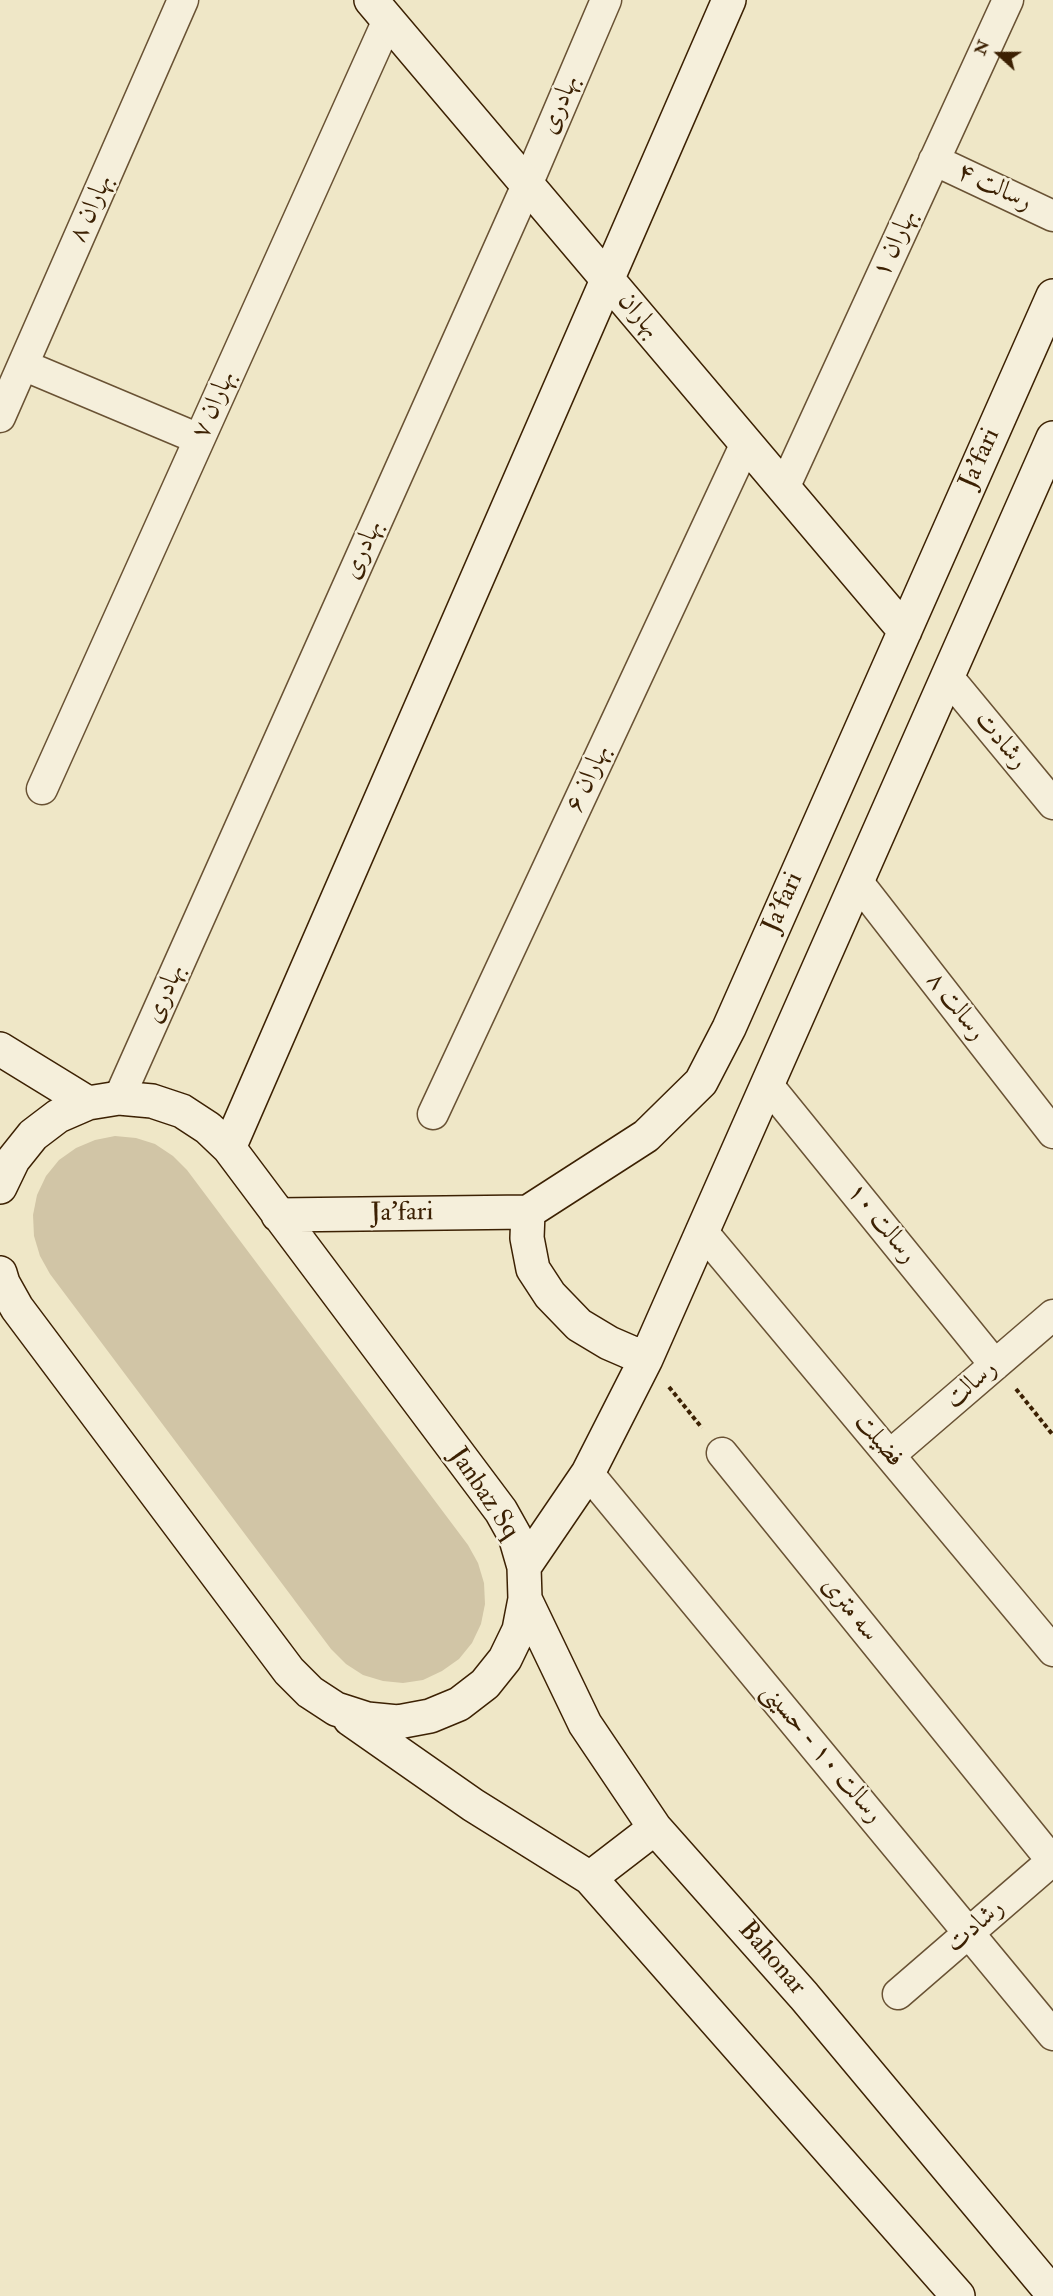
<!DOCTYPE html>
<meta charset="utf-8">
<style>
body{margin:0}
#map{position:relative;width:1053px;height:2296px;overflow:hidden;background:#efe7c7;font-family:"IM FELL Double Pica",serif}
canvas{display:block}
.north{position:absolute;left:969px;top:24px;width:60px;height:60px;-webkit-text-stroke:4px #f5efdb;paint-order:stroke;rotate:291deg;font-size:16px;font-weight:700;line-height:24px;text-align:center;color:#3c2103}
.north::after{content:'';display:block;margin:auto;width:21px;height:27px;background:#3c2103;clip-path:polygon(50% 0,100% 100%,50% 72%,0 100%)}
</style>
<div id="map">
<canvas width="1053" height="2296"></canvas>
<div class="north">N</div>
</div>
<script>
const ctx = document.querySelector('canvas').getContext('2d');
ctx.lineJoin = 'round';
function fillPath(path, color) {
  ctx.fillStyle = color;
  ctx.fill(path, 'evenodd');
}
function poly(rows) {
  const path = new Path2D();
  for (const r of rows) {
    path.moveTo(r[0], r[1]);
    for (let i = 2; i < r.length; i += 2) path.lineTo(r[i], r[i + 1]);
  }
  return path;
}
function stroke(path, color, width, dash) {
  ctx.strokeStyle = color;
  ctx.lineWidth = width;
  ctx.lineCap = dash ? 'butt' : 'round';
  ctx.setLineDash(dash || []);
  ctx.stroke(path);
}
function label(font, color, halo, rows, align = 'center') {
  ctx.font = font + ' "IM FELL Double Pica",Amiri,serif';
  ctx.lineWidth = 5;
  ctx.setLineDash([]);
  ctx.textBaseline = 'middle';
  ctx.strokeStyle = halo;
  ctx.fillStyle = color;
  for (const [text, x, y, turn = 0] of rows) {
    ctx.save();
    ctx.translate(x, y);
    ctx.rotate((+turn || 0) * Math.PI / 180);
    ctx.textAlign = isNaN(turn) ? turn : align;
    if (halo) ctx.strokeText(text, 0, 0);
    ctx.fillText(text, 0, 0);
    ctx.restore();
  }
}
fillPath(poly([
 [115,1136,136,1138,155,1144,173,1156,187,1170,468,1545,478,1563,484,1583,485,1604,481,1624,472,1643,459,1659,442,1671,423,1680,403,1683,383,1681,363,1675,346,1664,331,1649,50,1274,40,1256,34,1236,33,1215,37,1195,46,1176,59,1160,76,1148,95,1140]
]), '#d1c5a6');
const street = poly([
 [934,160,1053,216],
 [23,365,199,439],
 [0,417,183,0],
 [784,488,1008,0],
 [948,677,1053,804],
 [42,789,388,20],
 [857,881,1053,1133],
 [767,1084,995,1365],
 [119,1098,527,185,606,0],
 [433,1114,746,443],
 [702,1231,1053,1651],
 [722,1453,1053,1862],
 [890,1455,1053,1315],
 [588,1473,1053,2035],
 [898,1994,1053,1860]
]);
const secondary = poly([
 [371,0,905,631],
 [0,1049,88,1103],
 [229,1148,729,0],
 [0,1187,13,1160,33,1135,58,1116,88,1103,119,1098,152,1101,182,1111,208,1128,229,1148,501,1511,515,1536,524,1567,525,1599,519,1630,505,1659,485,1684,459,1704,430,1716,398,1722,367,1719,336,1709,310,1692,289,1671,17,1308,3,1283,0,1273],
 [528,1212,527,1238,533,1269,550,1295,579,1325,609,1343,646,1359],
 [278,1215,528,1212,646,1136,701,1082,729,1028,1053,296],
 [524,1567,588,1473,646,1359,1053,438],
 [525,1599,585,1724,655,1828,804,1996,1053,2294],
 [350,1719,473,1805,590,1878,958,2296],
 [590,1878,655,1828]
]);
stroke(street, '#695234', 33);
stroke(secondary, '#3c2103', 36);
stroke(poly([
 [669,1387,702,1428],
 [1016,1389,1053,1435]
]), '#3c2103', 4, [4.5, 3]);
stroke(street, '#f5efdb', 30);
stroke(secondary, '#f5efdb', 33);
label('26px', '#3c2103', '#f5efdb', [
 ["بهادری",561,105,-67],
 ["رسالت ۴",994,188,25],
 ["بهاران ۸",92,209,-66],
 ["بهاران ۱",896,244,-65],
 ["بهاران",638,316,50],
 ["بهاران ۷",215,405,-66],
 ["Ja'fari",981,459,-66],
 ["بهادری",364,550,-66],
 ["رشادت",1000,741,50],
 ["بهاران ۶",589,779,-65],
 ["Ja'fari",784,903,-66],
 ["بهادری",166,994,-66],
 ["رسالت ۸",955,1007,52],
 ["Ja'fari",402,1214,-1],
 ["رسالت ۱۰",881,1224,51],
 ["رسالت",972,1385,-41],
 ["فضیلت",878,1441,50],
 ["Janbaz Sq",483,1494,56],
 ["سه متری",849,1610,51],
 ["رسالت ۱۰ - حسینی",821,1754,50],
 ["رشادت",976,1927,-41],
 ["Bahonar",771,1959,49]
]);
</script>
